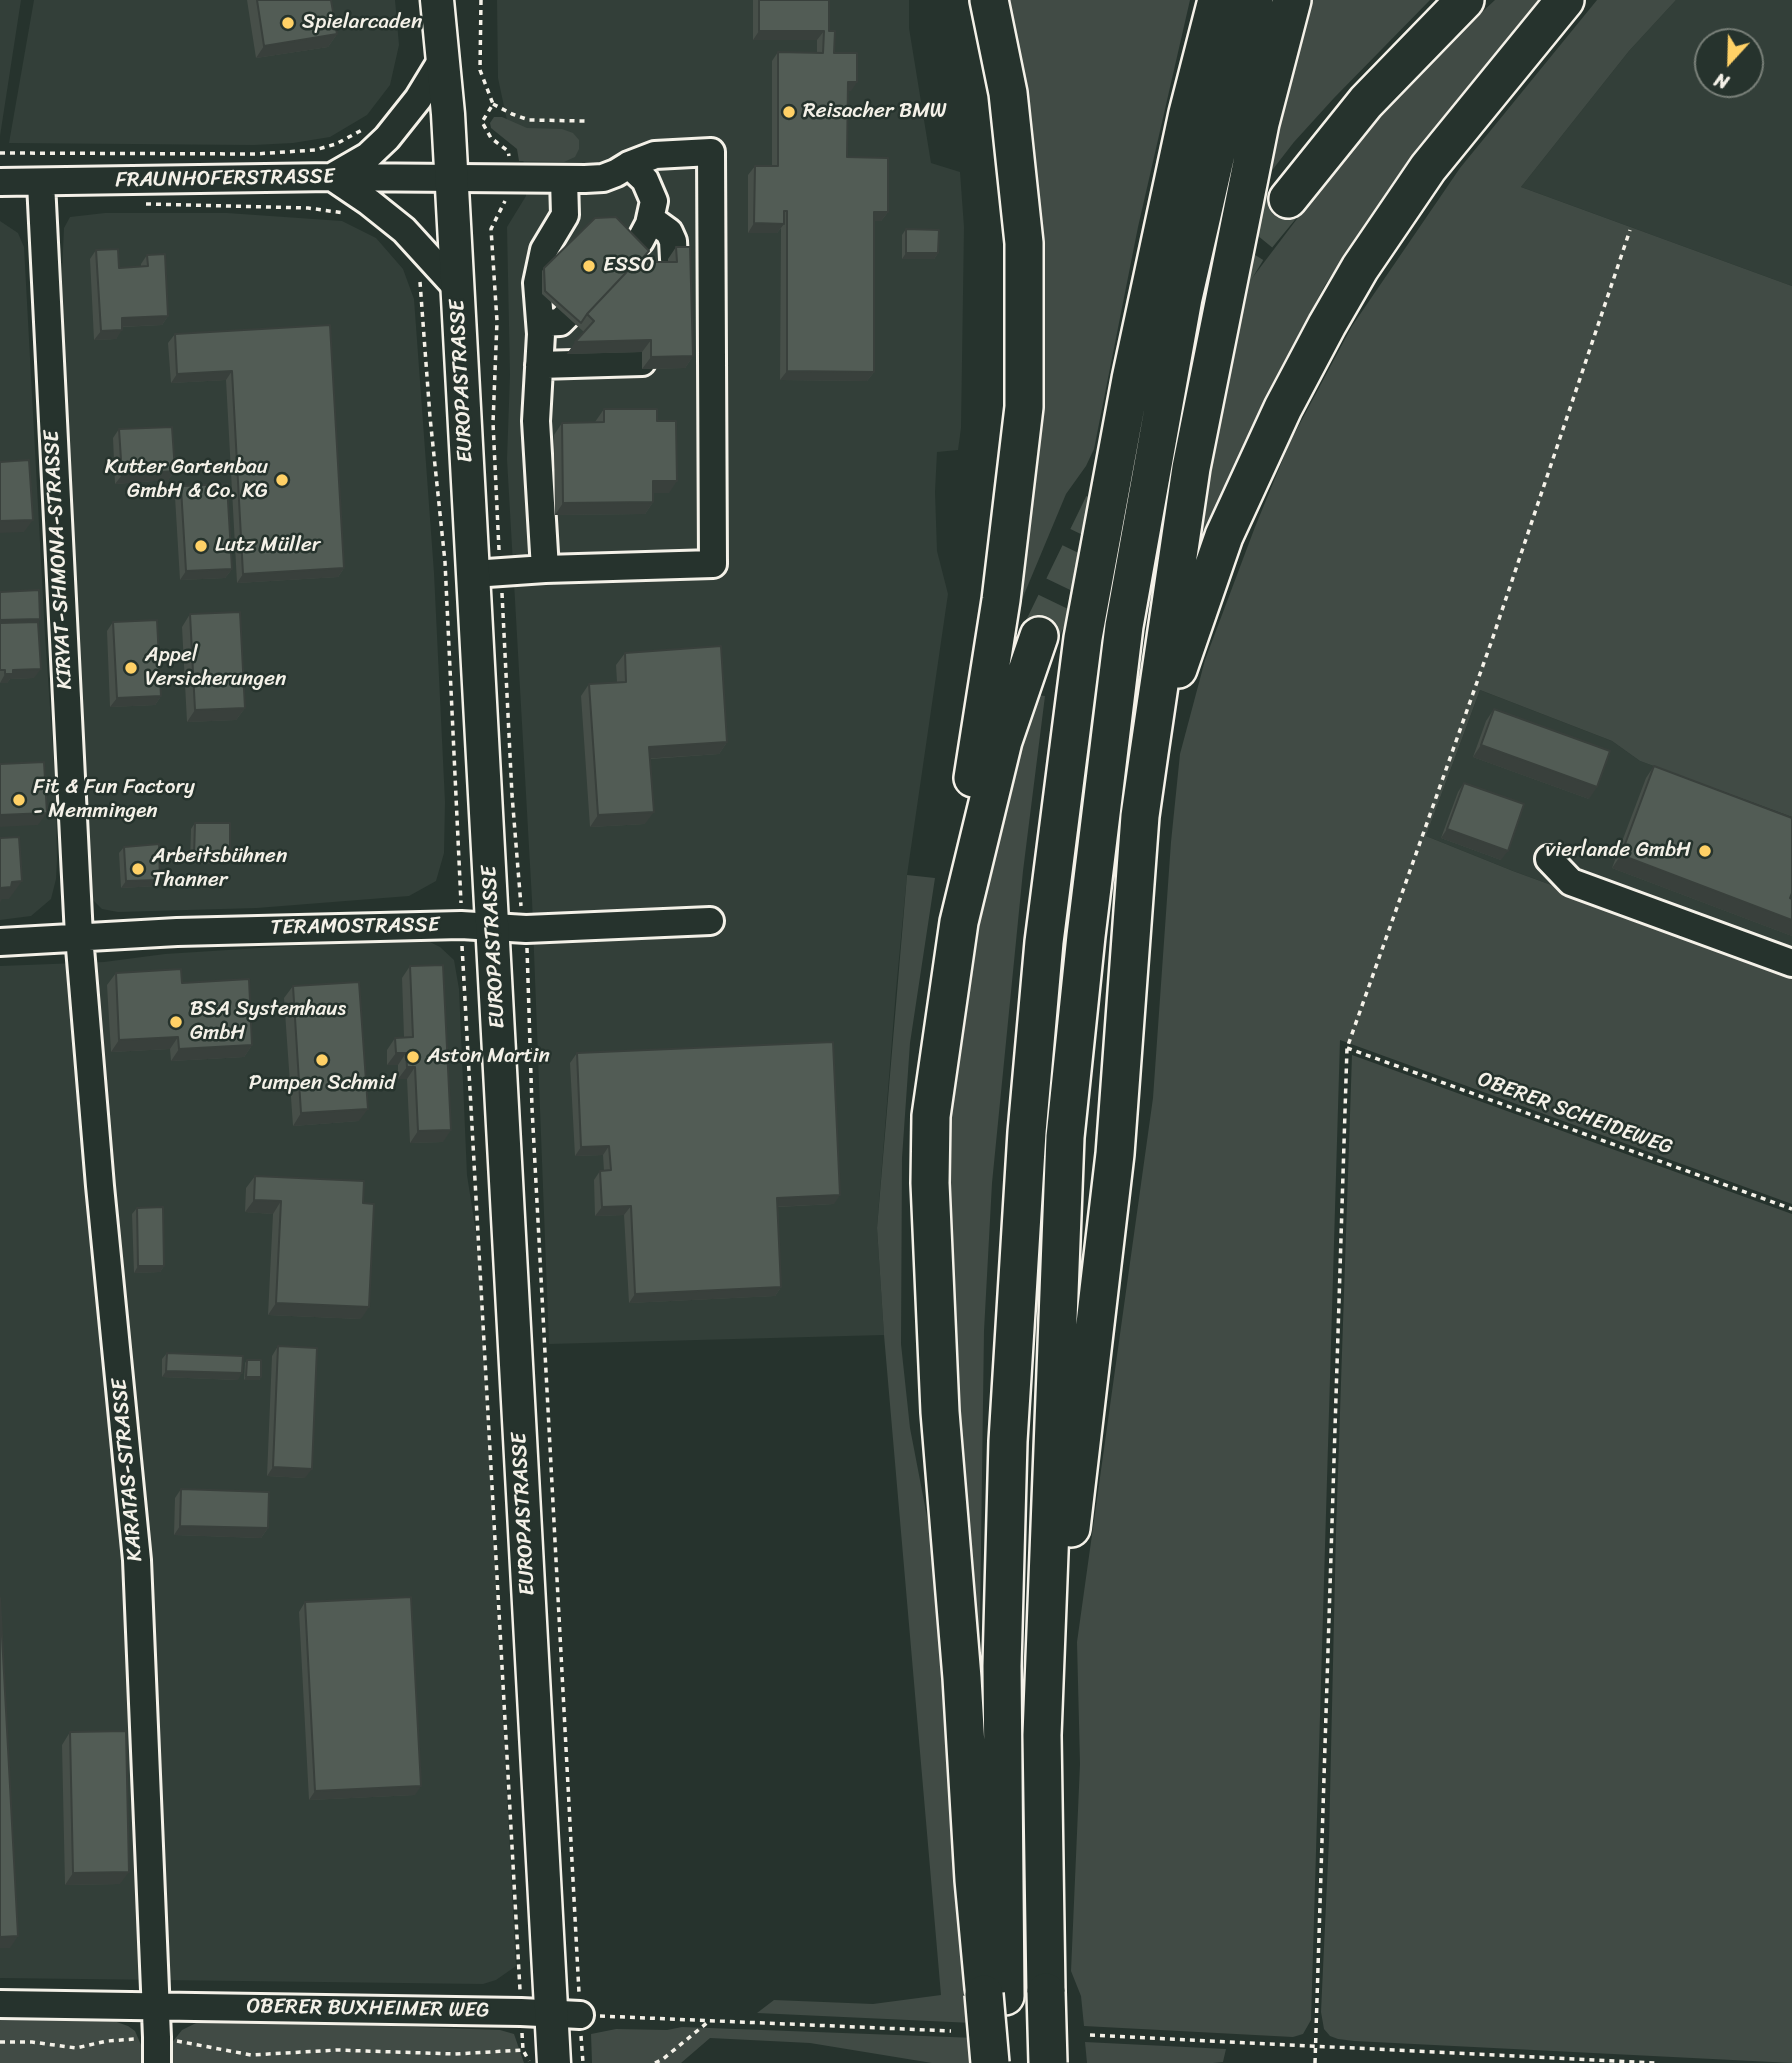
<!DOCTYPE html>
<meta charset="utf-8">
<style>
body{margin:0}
#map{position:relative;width:1792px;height:2063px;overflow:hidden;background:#26332d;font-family:Sriracha,sans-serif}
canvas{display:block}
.north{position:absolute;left:1694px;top:28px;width:70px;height:70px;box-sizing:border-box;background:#26332d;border:2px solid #787f78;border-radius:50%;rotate:202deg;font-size:19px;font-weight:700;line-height:28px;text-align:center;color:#f4f1e8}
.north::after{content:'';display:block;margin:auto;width:24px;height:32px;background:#ffd166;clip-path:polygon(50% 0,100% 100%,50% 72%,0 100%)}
</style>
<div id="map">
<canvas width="1792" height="2063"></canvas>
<div class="north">N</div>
</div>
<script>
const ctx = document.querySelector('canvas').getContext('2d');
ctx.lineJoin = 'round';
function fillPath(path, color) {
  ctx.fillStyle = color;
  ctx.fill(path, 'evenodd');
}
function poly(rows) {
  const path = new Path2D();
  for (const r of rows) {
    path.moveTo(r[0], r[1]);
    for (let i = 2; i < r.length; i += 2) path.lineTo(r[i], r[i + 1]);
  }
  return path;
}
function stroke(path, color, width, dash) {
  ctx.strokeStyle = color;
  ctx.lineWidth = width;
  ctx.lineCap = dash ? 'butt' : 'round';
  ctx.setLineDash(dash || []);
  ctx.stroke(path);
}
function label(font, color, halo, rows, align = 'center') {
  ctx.font = font + ' Sriracha,sans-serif';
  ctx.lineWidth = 5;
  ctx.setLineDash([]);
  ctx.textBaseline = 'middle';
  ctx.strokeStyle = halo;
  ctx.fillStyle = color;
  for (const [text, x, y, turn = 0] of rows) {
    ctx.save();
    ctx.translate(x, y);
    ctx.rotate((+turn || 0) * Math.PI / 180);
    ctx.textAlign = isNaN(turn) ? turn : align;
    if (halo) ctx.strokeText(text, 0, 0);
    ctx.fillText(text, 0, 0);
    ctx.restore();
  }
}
fillPath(poly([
 [0,0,21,0,0,136],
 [34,0,395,0,399,45,390,85,367,115,330,137,293,143,254,145,9,143],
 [497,0,909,0,909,28,931,163,960,172,964,227,961,428,958,450,937,452,935,492,937,551,948,594,907,875,896,990,877,1228,884,1335,549,1344,532,900,507,459,510,375,507,227,526,196,523,155,509,130,498,78],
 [1676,0,1792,0,1792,286,1521,187,1629,51],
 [1708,42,1750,42,1750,84,1708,84],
 [105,213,227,213,342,221,376,238,403,269,414,299,434,573,445,802,444,853,436,881,409,896,257,908,118,912,102,909,91,898,61,296,64,228,70,217],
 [0,221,18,233,24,247,45,635,56,794,57,860,56,879,51,899,31,916,0,920],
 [1480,690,1612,741,1640,761,1792,817,1792,973,1513,871,1426,836],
 [354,942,430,942,440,947,454,960,459,989,467,1175,479,1252,516,1966,496,1980,483,1984,0,1978,0,966,104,962,165,954]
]), '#333f39');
fillPath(poly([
 [999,0,1190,0,1138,227,1094,449,1086,466,1066,494,1013,621,1025,502],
 [1306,0,1430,0,1334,98,1294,142,1263,182],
 [1495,0,1539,0,1414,152,1325,285,1264,399,1183,595,1237,298,1328,178,1393,102,1440,51],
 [1597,0,1676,0,1629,51,1521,187,1792,286,1792,817,1640,761,1612,741,1480,690,1426,836,1513,871,1792,973,1792,1204,1340,1040,1311,2020,1303,2034,1293,2037,1084,2026,1081,1996,1071,1971,1080,1764,1077,1642,1153,1098,1171,842,1180,754,1205,660,1255,527,1290,442,1352,326,1460,168],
 [494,117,502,117,527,128,562,129,573,133,579,140,579,149,575,157,564,162,519,161,517,149,491,128,490,123],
 [1037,695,1045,696,1023,871,992,1183,984,1331,979,1691,947,1259,949,1093,958,1020,990,858],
 [907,875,935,878,910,1043,902,1158,901,1344,910,1428,933,1548,973,2023,757,2013,774,2000,873,2004,941,1995,884,1335,877,1228],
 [1352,1055,1792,1214,1792,2063,1354,2041,1338,2039,1330,2036,1324,2029,1321,2012,1329,1839,1336,1531],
 [0,2019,111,2020,128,2026,135,2031,142,2047,145,2063,0,2063],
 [220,2020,500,2030,514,2034,524,2063,167,2063,170,2045,182,2030,198,2022],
 [682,2027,977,2038,979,2063,932,2063,810,2043,710,2038,681,2063,592,2063,591,2034,616,2029,667,2030],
 [1085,2042,1226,2049,1223,2062,1213,2063,1087,2063]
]), '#414b45');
stroke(poly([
 [1171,376,1252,243,1288,199],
 [1039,636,1103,504]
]), '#455049', 37, [37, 18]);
const minor = poly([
 [335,175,368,156,387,138,418,99,443,58],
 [332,177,369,202,404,230,457,288],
 [0,182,332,177,585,179,603,178,616,173,629,165,655,155,711,152,713,564,545,569,473,574],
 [41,183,79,936,100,1186,137,1560,157,2037,157,2063],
 [651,219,669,232,673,241,674,259],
 [541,323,560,322,640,241,649,224,654,201,645,180,629,165],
 [539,365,642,362],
 [545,569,536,421,541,334,537,283,544,250,565,215,564,179],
 [1549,859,1571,882,1792,963],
 [0,942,177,932,461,925,526,929,710,921],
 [0,2004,521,2012,580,2015]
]);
const major = poly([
 [437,0,448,114,554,2063]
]);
const highway = poly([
 [1288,199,1366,102,1465,0],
 [1178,669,1224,536,1283,408,1327,325,1360,268,1428,168,1565,0],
 [973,778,1001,600,1024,407,1024,243,1008,93,989,0],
 [1071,1528,1115,1154,1140,816,1149,753,1191,468,1260,123,1292,0],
 [984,1988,974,1880,962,1678,940,1412,930,1183,931,1116,959,922,1003,741,1039,636],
 [1046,1992,1042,1735,1065,1137,1086,936,1124,626,1183,298,1224,119,1254,0],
 [1005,1996,1002,1666,1008,1441,1027,1132,1044,942,1083,638,1131,379,1188,113,1217,0]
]);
stroke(minor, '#f4f1e8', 32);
stroke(major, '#f4f1e8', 37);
stroke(highway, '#f4f1e8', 42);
stroke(poly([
 [481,0,480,70,493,104,482,122,491,138,508,151,509,156],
 [493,104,512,114,529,120,585,121],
 [0,153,255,154,315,150,336,144,362,130],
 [146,204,308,208,344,213],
 [420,282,430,417,445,562,461,903],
 [499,550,493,423,497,321,491,229,505,201],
 [502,593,512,795,521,906],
 [462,946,520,1990],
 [527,948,532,1108,579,1993],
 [1347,1048,1792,1209],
 [600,2016,951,2031],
 [522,2033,523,2050],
 [1090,2035,1655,2063],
 [581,2036,583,2063],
 [177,2041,251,2055,337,2050,455,2054,523,2050,529,2061],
 [0,2042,32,2042,76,2048,107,2041,135,2039],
 [655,2063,663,2059,708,2022],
 [1315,2063,1347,1048,1492,640,1630,230]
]), '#f4f1e8', 3.5, [5, 5]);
stroke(minor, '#26332d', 26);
stroke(major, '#26332d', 32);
stroke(highway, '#26332d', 37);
const highwayBridge = poly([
 [1046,1992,1048,2063],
 [984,1994,990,2063]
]);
stroke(highwayBridge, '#f4f1e8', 42, []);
stroke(highwayBridge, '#26332d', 37);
fillPath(poly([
 [247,0,331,0,337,34,328,47,256,58],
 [753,0,829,0,829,31,834,53,851,91,848,91,847,157,888,212,881,221,874,221,874,372,867,381,780,380,781,228,777,233,748,233,748,175,755,166,772,166,772,61,778,52,817,52,817,40,753,40],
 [906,229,938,253,934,259,902,259,902,235],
 [676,247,693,356,685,368,642,369,642,352,567,354,584,332,542,294,542,271,544,268,649,251,640,262,668,262,668,259],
 [96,250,119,268,141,266,141,264,147,255,168,316,162,325,122,327,116,339,94,340,90,259],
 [330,325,344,568,338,577,237,583,226,380,171,383,168,343,175,334],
 [604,409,657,421,669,493,653,493,653,502,645,514,555,515,554,435,562,423,595,422],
 [119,429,175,471,168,480,115,484,113,438],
 [183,486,232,569,225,578,180,580,175,497],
 [0,592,40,619,38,622,34,678,10,679,7,683,0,683],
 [190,614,245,708,236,720,187,722,182,627],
 [113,622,161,696,155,705,110,707,107,631],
 [625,653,727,742,719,754,650,759,645,824,590,827,581,696,589,684,617,682,616,665],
 [1494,709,1589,799,1473,757,1486,721],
 [1654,766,1792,899,1792,936,1612,868,1646,778],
 [1464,783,1501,860,1441,838,1458,792],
 [195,823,230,858,226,864,190,863,191,829],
 [124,847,160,880,156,886,121,888,119,853],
 [410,966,443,1142,410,1143,407,1079,398,1079,398,1065,387,1065,387,1050,395,1038,404,1037,402,978],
 [116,973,182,983,252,1045,244,1057,171,1061,170,1049,111,1052,107,985],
 [293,986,359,1121,293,1126,284,998],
 [577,1053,834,1204,778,1207,781,1287,775,1296,629,1303,624,1215,595,1216,594,1180,600,1171,604,1171,603,1155,575,1156,570,1063],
 [255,1176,363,1203,361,1319,268,1315,273,1214,245,1212,246,1188],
 [137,1208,164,1266,160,1272,134,1273,132,1214],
 [278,1346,305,1478,267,1476,272,1356],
 [167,1353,238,1380,162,1377,162,1359],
 [247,1360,261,1377,259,1380,244,1380,245,1363],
 [181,1489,268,1528,261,1538,174,1535,175,1498],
 [305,1602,415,1795,309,1800,299,1612],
 [70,1732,120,1884,65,1885,62,1745]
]), '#474f49');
fillPath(poly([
 [759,31,824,31,817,40,753,40],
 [337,34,328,47,256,58,264,46],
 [848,82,857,82,851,91,841,91],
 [874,212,888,212,881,221,868,221],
 [754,223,784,224,777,233,748,233],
 [906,253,938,253,934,259,902,259],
 [168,316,162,325,115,327,122,318],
 [122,330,116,339,94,340,101,331],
 [651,340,642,352,567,354,575,342],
 [693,356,685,368,642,369,651,357],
 [232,371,226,380,171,383,177,374],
 [787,371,874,372,867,381,780,380],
 [175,471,168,480,115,484,122,475],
 [653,481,677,481,669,493,644,493],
 [653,502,645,514,555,515,563,503],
 [33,520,24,532,0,533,0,521],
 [344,568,338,577,237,583,243,574],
 [232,569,225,578,180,580,186,571],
 [40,619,32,631,0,632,0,620],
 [41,669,34,678,10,679,7,683,0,683,5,674,13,670],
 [161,696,155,705,110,707,117,698],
 [245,708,236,720,187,722,195,710],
 [727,742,719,754,641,759,649,747],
 [1481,745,1597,787,1589,799,1473,757],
 [654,812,645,824,590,827,598,815],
 [47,813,38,825,0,827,0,815],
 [1447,829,1508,851,1501,860,1441,838],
 [1621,855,1792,920,1792,936,1612,868],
 [194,857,230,858,226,864,190,863],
 [160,880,156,886,121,888,126,881],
 [22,881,9,899,2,899,0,903,0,888,12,882],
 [178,1037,170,1049,111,1052,119,1040],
 [252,1045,244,1057,171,1061,179,1049],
 [396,1053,406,1053,398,1065,387,1065],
 [407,1067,415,1067,407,1079,398,1079],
 [368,1109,359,1121,293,1126,301,1113],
 [451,1130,443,1142,410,1143,418,1131],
 [609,1146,603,1155,575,1156,581,1147],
 [840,1195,834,1204,771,1207,777,1198],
 [254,1200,281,1201,273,1214,245,1212],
 [631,1206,624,1215,595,1216,602,1207],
 [138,1266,164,1266,160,1272,134,1273],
 [781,1287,775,1296,629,1303,635,1294],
 [276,1303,369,1307,361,1319,268,1315],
 [166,1371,242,1373,238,1380,162,1377],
 [246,1377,261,1377,259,1380,244,1380],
 [273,1467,312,1469,305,1478,267,1476],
 [180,1526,268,1528,261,1538,174,1535],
 [421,1786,415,1795,309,1800,315,1791],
 [129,1872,120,1884,65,1885,73,1873],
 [18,1936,10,1948,0,1948,0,1937]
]), '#39403c');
const building = poly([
 [257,0,331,0,337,34,264,46,257,0],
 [759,0,829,0,829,31,835,31,834,53,857,53,857,82,848,82,847,157,888,158,888,212,874,212,874,372,787,371,787,211,784,211,784,224,754,223,755,166,778,166,778,52,823,53,824,31,759,31,759,0],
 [616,217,649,251,639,262,636,262,587,314,581,323,545,291,544,268,595,218,616,217],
 [906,229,939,230,938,253,906,253,906,229],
 [676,247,690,247,693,356,651,357,651,340,575,342,594,321,587,314,636,262,677,262,676,247],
 [118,249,119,268,148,266,147,255,165,254,168,316,122,318,122,330,101,331,96,250,118,249],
 [330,325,344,568,243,574,232,371,177,374,175,334,330,325],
 [604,409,657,409,657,421,676,421,677,481,653,481,653,502,563,503,562,423,604,422,604,409],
 [172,427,175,471,122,475,119,429,172,427],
 [29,460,33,520,0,521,0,462,29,460],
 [227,484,232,569,186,571,181,488,183,486,227,484],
 [39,590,40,619,0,620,0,592,39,590],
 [240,612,245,708,195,710,190,614,240,612],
 [157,620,161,696,117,698,113,622,157,620],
 [38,622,41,669,13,670,13,674,5,674,5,670,0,670,0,623,38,622],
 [721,646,727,742,649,747,654,812,598,815,589,684,626,682,625,653,721,646],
 [1494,709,1610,751,1597,787,1481,745,1494,709],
 [44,762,47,813,0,815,0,764,44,762],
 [1654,766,1792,818,1792,893,1790,898,1792,899,1792,920,1621,855,1654,766],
 [1464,783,1524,804,1508,851,1447,829,1464,783],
 [195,823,230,823,230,858,194,857,195,823],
 [19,837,22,881,12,882,11,887,0,888,0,838,19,837],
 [159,844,160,880,126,881,124,847,159,844],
 [443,965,451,1130,418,1131,415,1067,407,1067,406,1053,396,1053,395,1038,413,1037,410,966,443,965],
 [181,969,182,983,249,979,252,1045,179,1049,178,1037,119,1040,116,973,181,969],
 [359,982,368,1109,301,1113,293,986,359,982],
 [833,1042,840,1195,777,1198,781,1287,635,1294,631,1206,602,1207,600,1171,611,1170,609,1146,581,1147,577,1053,833,1042],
 [255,1176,364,1181,363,1203,374,1204,369,1307,276,1303,281,1201,254,1200,255,1176],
 [163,1207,164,1266,138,1266,137,1208,163,1207],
 [278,1346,317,1348,312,1469,273,1467,278,1346],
 [167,1353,243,1356,242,1373,166,1371,167,1353],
 [247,1360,261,1360,261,1377,246,1377,247,1360],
 [181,1489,269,1492,268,1528,180,1526,181,1489],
 [411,1597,421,1786,315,1791,305,1602,411,1597],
 [0,1598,18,1936,0,1937,0,1598],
 [126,1731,129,1872,73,1873,70,1732,126,1731]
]);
fillPath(building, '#525c55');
stroke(building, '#39403c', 2);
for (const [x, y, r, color] of [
 [288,23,7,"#ffd166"],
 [789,112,7,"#ffd166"],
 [589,266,7,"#ffd166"],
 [282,480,7,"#ffd166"],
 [201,546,7,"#ffd166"],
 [131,668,7,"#ffd166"],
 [19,800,7,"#ffd166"],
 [1705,851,7,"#ffd166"],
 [138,869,7,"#ffd166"],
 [176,1022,7,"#ffd166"],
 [413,1057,7,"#ffd166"],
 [322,1060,7,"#ffd166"]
]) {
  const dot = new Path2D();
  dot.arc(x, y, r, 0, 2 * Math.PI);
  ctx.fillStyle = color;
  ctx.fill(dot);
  stroke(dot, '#26332d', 2.5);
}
label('21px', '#f4f1e8', '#26332d', [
 ["Spielarcaden",302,23],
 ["Reisacher BMW",803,112],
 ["ESSO",603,266],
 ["Kutter Gartenbau",268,468,"right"],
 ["GmbH & Co. KG",268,492,"right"],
 ["Lutz Müller",215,546],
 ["Appel",145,656],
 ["Versicherungen",145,680],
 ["Fit & Fun Factory",33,788],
 ["- Memmingen",33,812],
 ["vierlande GmbH",1691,851,"right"],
 ["Arbeitsbühnen",152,857],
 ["Thanner",152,881],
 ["BSA Systemhaus",190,1010],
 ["GmbH",190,1034],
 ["Aston Martin",427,1057],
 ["Pumpen Schmid",322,1084,"center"]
], 'left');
label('21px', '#f4f1e8', '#26332d', [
 ["FRAUNHOFERSTRASSE",225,179,-1],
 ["EUROPASTRASSE",462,381,-93],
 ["KIRYAT-SHMONA-STRASSE",59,560,-93],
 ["TERAMOSTRASSE",355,927,-1],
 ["EUROPASTRASSE",494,947,-93],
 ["OBERER SCHEIDEWEG",1575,1114,20],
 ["KARATAS-STRASSE",128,1470,-95],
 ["EUROPASTRASSE",524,1514,-93],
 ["OBERER BUXHEIMER WEG",368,2009,1]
]);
</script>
